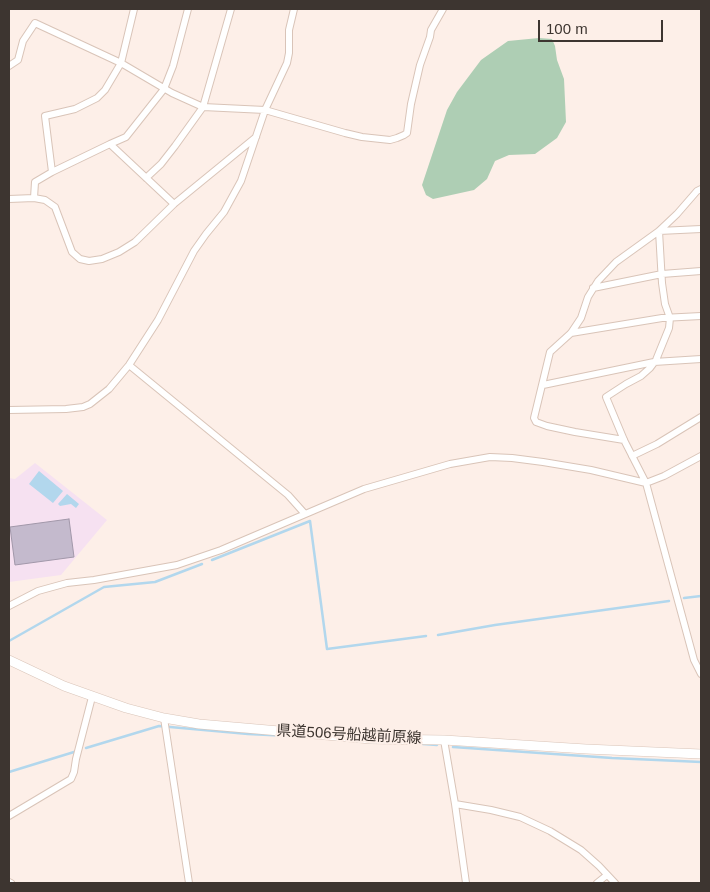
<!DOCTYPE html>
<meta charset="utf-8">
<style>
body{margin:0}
#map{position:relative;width:710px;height:892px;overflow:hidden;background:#fdefe8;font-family:Arial,sans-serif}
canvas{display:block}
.frame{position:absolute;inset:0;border:10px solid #3d3530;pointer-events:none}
.scale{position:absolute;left:538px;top:20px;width:125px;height:22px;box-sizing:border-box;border:2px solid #3d3530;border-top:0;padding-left:6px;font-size:15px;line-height:18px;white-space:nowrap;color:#3d3530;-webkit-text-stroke:4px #fdefe8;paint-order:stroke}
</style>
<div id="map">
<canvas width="710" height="892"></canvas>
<div class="frame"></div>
<div class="scale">100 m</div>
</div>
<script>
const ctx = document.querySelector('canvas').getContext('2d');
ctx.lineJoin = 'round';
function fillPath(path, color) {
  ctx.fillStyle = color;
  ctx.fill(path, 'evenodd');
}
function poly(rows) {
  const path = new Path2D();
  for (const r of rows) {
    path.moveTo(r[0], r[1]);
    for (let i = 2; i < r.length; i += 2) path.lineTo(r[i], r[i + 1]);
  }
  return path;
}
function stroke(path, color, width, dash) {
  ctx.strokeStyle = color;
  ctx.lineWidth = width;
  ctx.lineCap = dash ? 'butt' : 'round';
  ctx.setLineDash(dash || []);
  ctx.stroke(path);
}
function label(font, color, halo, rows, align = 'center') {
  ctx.font = font + ' Arial,"Noto Sans JP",sans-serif';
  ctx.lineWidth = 4;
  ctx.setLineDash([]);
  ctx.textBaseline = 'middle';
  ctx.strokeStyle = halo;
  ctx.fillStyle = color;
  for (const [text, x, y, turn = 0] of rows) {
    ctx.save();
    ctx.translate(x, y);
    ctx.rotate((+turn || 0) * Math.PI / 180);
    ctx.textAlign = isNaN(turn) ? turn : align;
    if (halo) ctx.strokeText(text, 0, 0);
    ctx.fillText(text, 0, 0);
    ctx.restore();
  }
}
fillPath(poly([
 [35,463,107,520,61,575,9,582,9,478,15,479]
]), '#f6e1f1');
fillPath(poly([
 [539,38,552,39,555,46,557,60,564,79,566,122,557,138,535,154,509,155,495,161,487,179,474,190,433,199,426,195,422,185,447,110,457,92,481,60,508,41]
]), '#aeceb4');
fillPath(poly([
 [39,471,63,491,53,503,29,484],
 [67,494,79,504,76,508,71,504,60,506,58,504]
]), '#b2d7ed');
stroke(poly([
 [212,560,310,521,327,649,426,636],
 [684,598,701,596],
 [438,635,495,625,669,601],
 [9,641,104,587,155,582,202,564],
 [423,744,437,745],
 [453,747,612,758,701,762],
 [86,748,159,726,248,734,290,736],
 [9,772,74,752]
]), '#b2d7ed', 2.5);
const building = poly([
 [69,519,74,557,15,565,10,527,69,519]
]);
fillPath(building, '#c4bacd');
stroke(building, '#a298aa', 1);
const minor = poly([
 [134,9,121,63,105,90,97,98,75,109,45,116,52,172,110,144,174,204],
 [9,66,18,60,23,41,35,23,121,63,172,93,203,107,265,110,345,133,362,137,390,140,397,138,404,135,407,133,411,104,420,65,430,37,431,30,443,9],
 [110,144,126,137,164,89,173,66,188,9],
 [146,178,161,164,175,146,203,107,231,9],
 [34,198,35,182,52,172],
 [9,199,34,198,45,200,55,207,72,252,80,259,89,261,102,259,119,252,135,242,174,204,256,137],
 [659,231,662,283,665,304,670,318,669,328,656,360,650,368,641,376,626,384,606,397,624,440,646,483,694,660,701,674],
 [659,231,701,229],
 [593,288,662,274,701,271],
 [571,333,662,318,701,316],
 [129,365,288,495,305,514],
 [543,385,654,362,701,359],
 [9,410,66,409,83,407,90,404,109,389,129,365,158,320,194,251,206,234,224,212,241,181,265,110,287,63,289,53,289,30,294,9],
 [624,440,575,432,547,426,536,422,534,418,550,352,571,333,581,318,588,297,598,281,616,262,659,231,677,214,697,191,701,189],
 [632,456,657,444,701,417],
 [9,606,38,591,67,583,94,580,177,565,221,550,364,489,450,464,490,457,512,458,543,462,591,470,646,483,664,476,701,456],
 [164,718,189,883],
 [444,740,455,804,491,810,520,817,550,831,581,850,599,866,615,883],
 [455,804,466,883],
 [9,816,71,779,74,772,76,759,92,697],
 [9,882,11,883],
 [597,883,607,875]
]);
const secondary = poly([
 [9,660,64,686,126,708,164,718,199,724,371,739,444,740,586,749,701,754]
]);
stroke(minor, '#d9c4b8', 8);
stroke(secondary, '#d9c4b8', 10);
stroke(minor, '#fff', 6);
stroke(secondary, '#fff', 9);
label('15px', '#3d3530', '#fdefe8', [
 ["県道506号船越前原線",349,735,3]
]);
</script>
